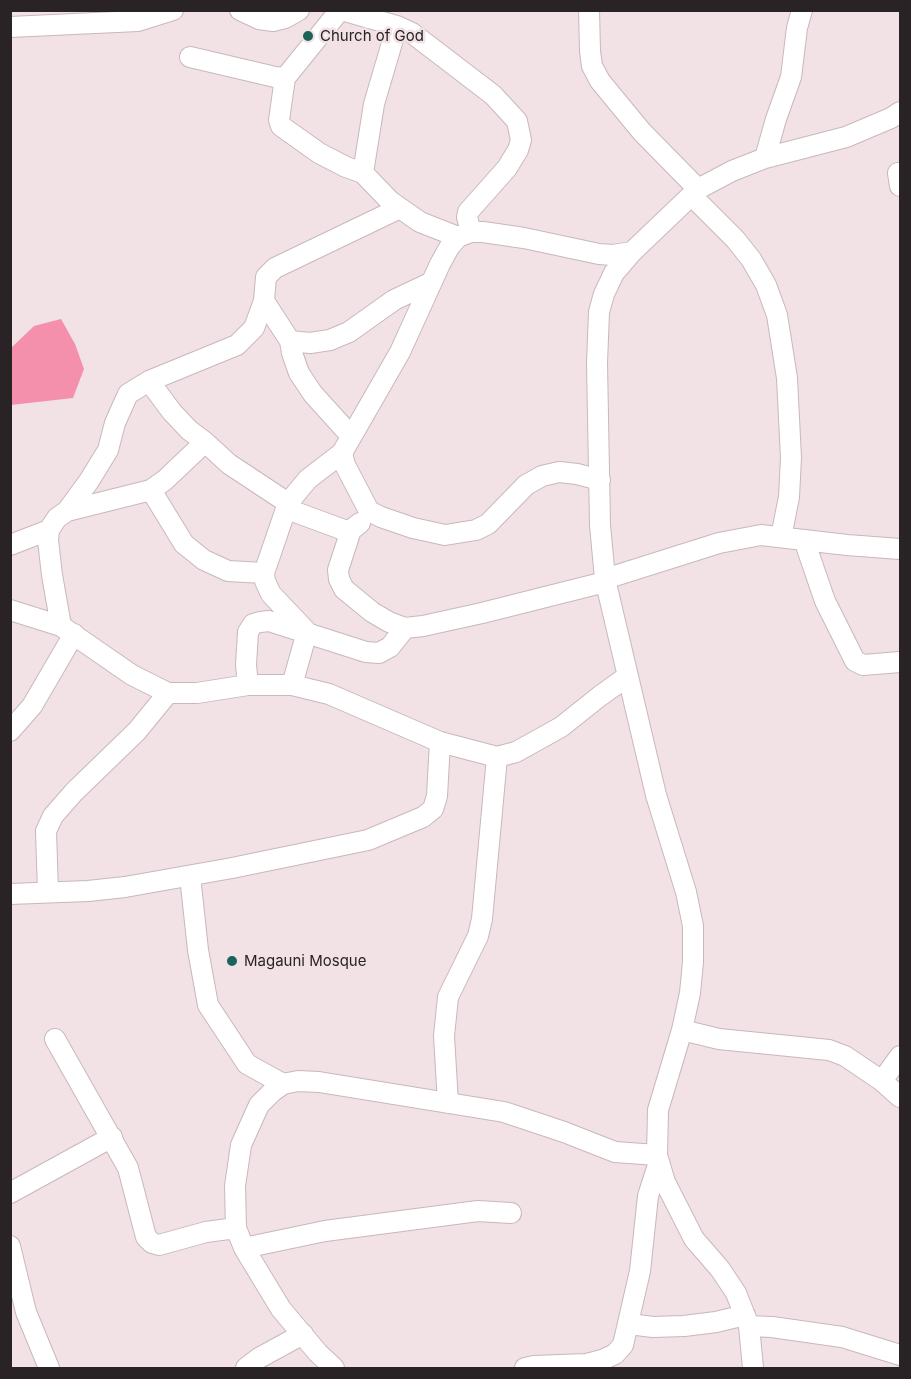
<!DOCTYPE html>
<style>
body{margin:0}
#map{position:relative;width:911px;height:1379px;overflow:hidden;background:#f2e1e5;font-family:Inter,sans-serif}
canvas{display:block}
.frame{position:absolute;inset:0;border:12px solid #2a2325;pointer-events:none}
</style>
<div id="map">
<canvas width="911" height="1379"></canvas>
<div class="frame"></div>
</div>
<script>
const ctx = document.querySelector('canvas').getContext('2d');
ctx.lineJoin = 'round';
function fillPath(path, color) {
  ctx.fillStyle = color;
  ctx.fill(path, 'evenodd');
}
function poly(rows) {
  const path = new Path2D();
  for (const r of rows) {
    path.moveTo(r[0], r[1]);
    for (let i = 2; i < r.length; i += 2) path.lineTo(r[i], r[i + 1]);
  }
  return path;
}
function stroke(path, color, width, dash) {
  ctx.strokeStyle = color;
  ctx.lineWidth = width;
  ctx.lineCap = dash ? 'butt' : 'round';
  ctx.setLineDash(dash || []);
  ctx.stroke(path);
}
function label(font, color, halo, rows, align = 'center') {
  ctx.font = font + ' Inter,sans-serif';
  ctx.lineWidth = 5;
  ctx.setLineDash([]);
  ctx.textBaseline = 'middle';
  ctx.strokeStyle = halo;
  ctx.fillStyle = color;
  for (const [text, x, y, turn = 0] of rows) {
    ctx.save();
    ctx.translate(x, y);
    ctx.rotate((+turn || 0) * Math.PI / 180);
    ctx.textAlign = isNaN(turn) ? turn : align;
    if (halo) ctx.strokeText(text, 0, 0);
    ctx.fillText(text, 0, 0);
    ctx.restore();
  }
}
fillPath(poly([
 [61,319,75,344,84,369,73,398,11,405,11,348,34,326]
]), '#f48fac');
const minor = poly([
 [240,10,259,19,273,21,285,18,299,10],
 [341,10,397,26,412,33,493,95,517,121,521,140,518,150,507,168,468,212,467,217,471,232],
 [589,10,590,51,592,66,600,81,642,132,698,189],
 [397,26,374,104,363,173,390,201,420,222,458,237],
 [10,27,138,21,173,10],
 [190,57,275,77,285,78,340,10],
 [285,78,279,120,281,126,319,153,346,167,363,173],
 [765,158,776,119,791,77,797,28,802,10],
 [898,173,900,186],
 [691,195,735,239,751,259,766,285,777,315,787,378,791,458,789,497,781,537],
 [264,301,290,341,292,353,299,373,313,394,351,436],
 [290,341,310,343,330,340,349,332,394,300,430,283],
 [149,381,172,412,189,430,205,442,229,464,288,503],
 [600,480,577,474,559,472,542,476,526,485,488,524,476,530,445,535,413,528,381,517,369,511,345,465,342,453,400,352,440,264,450,246,458,237,471,232,483,232,524,238,599,254,613,255,632,252],
 [151,490,184,544,204,560,228,571,264,573],
 [287,509,344,530,351,530,360,523],
 [67,511,151,490,165,480,205,442],
 [351,530,338,570,339,579,344,589,372,612,389,622,405,628,423,626,482,613,605,582],
 [804,540,825,601,855,661,863,665,900,662],
 [10,545,49,530],
 [605,579,719,543,761,535,847,545,900,549],
 [10,610,61,626,132,675,168,693,197,693,248,685,292,685,329,694,440,742,497,757,516,752,561,727,600,696,628,676],
 [61,626,52,575,48,540,49,530,57,518,67,511,89,481,108,450,115,423,128,394,149,381,237,345,254,328,264,301,266,277,275,268,400,208],
 [248,685,246,665,248,632,253,624,260,622,269,621,366,652,379,653,390,647,405,628],
 [292,685,307,632,271,594,265,581,264,573,288,503,308,479,342,453],
 [10,731,32,706,74,634],
 [190,876,198,950,208,1005,247,1064,283,1084],
 [48,892,46,831,53,816,74,792,137,731,168,693],
 [10,894,88,891,125,887,232,868,368,840,423,817,433,809,437,796,440,742],
 [682,1030,719,1039,829,1050,845,1056,882,1081,900,1097],
 [55,1039,128,1168,146,1237,152,1243,159,1245,206,1232,236,1228],
 [882,1081,900,1056],
 [448,1103,444,1036,448,997,478,936,482,919,497,757],
 [10,1193,112,1137],
 [10,1246,26,1312,49,1368],
 [244,1248,325,1231,478,1211,511,1213],
 [629,1324,653,1327,684,1326,716,1322,745,1315],
 [749,1326,772,1327,842,1337,900,1355],
 [246,1368,259,1358,303,1334],
 [334,1368,318,1353,281,1309,244,1248,236,1228,235,1186,241,1145,259,1105,272,1092,283,1084,298,1081,319,1082,504,1112,564,1132,615,1152,657,1155],
 [525,1368,534,1366,587,1364,602,1360,615,1354,623,1345,640,1271,648,1196,659,1162],
 [753,1368,749,1326,736,1293,720,1269,694,1239,665,1182,657,1155,658,1110,682,1030,690,993,693,962,693,926,686,892,656,795,605,579,600,525,597,363,599,312,604,294,614,273,632,252,698,189,732,171,765,158,846,137,891,118,900,112]
]);
stroke(minor, '#c8b8bc', 22);
stroke(minor, '#fff', 20);
for (const [x, y, r, color] of [
 [308,36,6,"#1b645a"],
 [232,961,6,"#1b645a"]
]) {
  const dot = new Path2D();
  dot.arc(x, y, r, 0, 2 * Math.PI);
  ctx.fillStyle = color;
  ctx.fill(dot);
  stroke(dot, '#f2e1e5', 2);
}
label('15px', '#2a2325', '#f2e1e5', [
 ["Church of God",320,36],
 ["Magauni Mosque",244,961]
], 'left');
</script>
